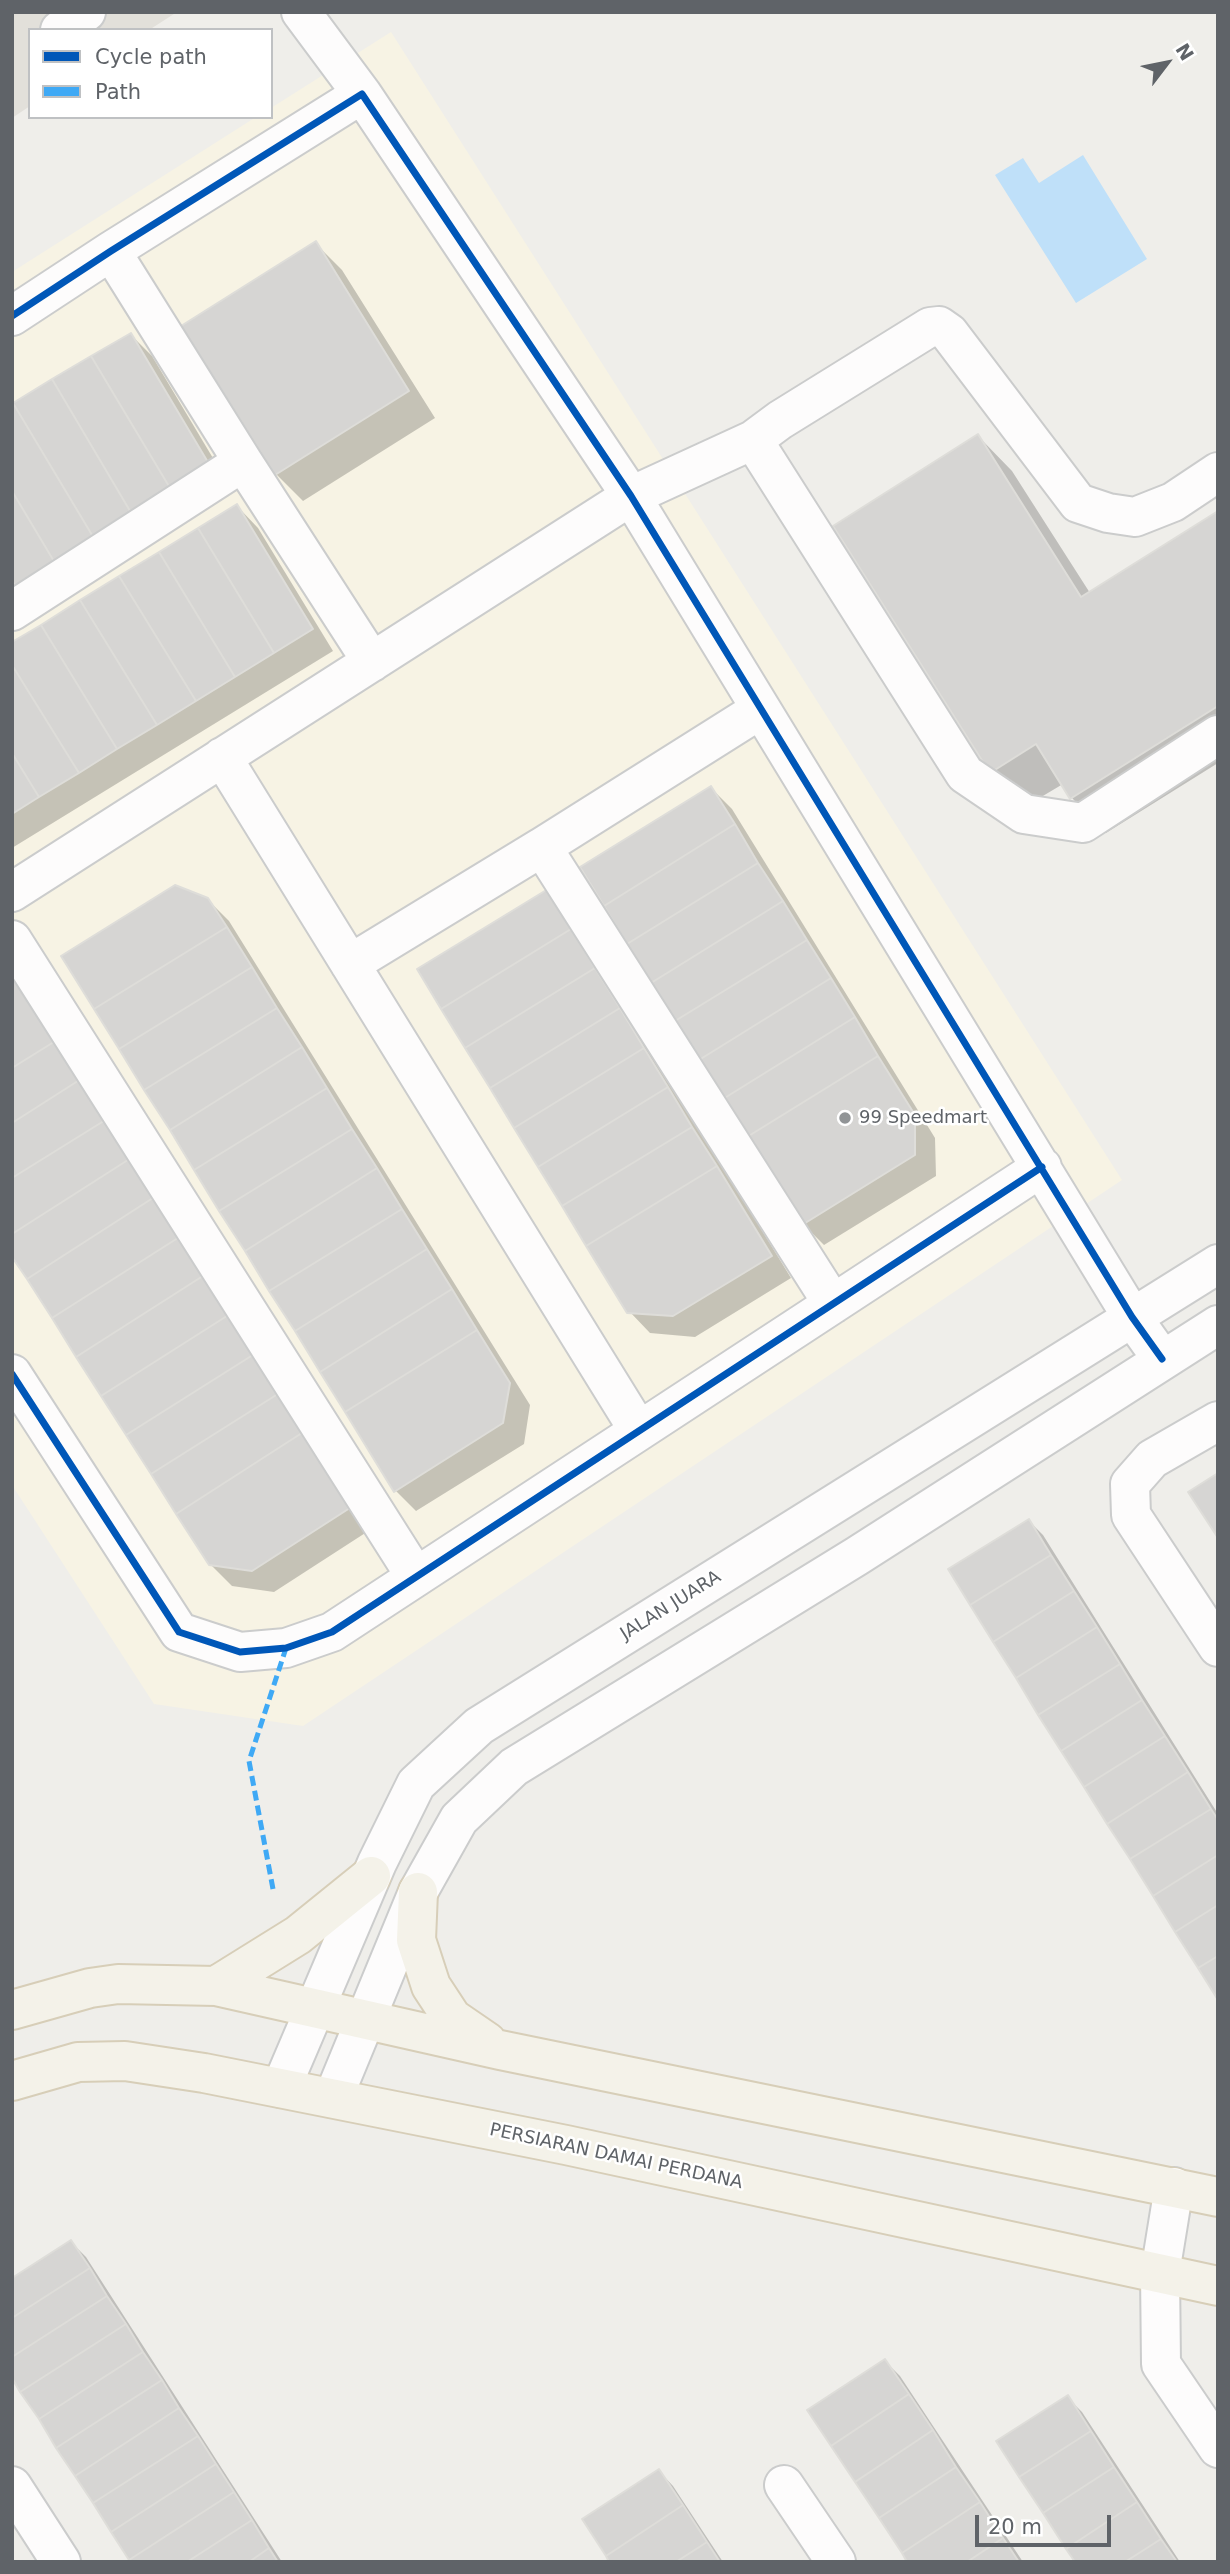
<!DOCTYPE html>
<style>
body{margin:0}
#map{position:relative;width:1230px;height:2574px;overflow:hidden;background:#efeeea;font-family:"DejaVu Sans",sans-serif}
canvas{display:block}
.frame{position:absolute;inset:0;border:14px solid #5f6368;pointer-events:none}
.legend{position:absolute;left:28px;top:28px;width:245px;height:91px;box-sizing:border-box;background:#fff;border:2px solid #bfc1c3;margin:0;padding:9px 12px;list-style:none;font-size:21px;color:#5f6368}
.legend li{display:flex;align-items:center;gap:14px;height:35px}
.legend b{width:35px;border:2px solid #bfc1c3}
.north{position:absolute;left:1132px;top:28px;width:70px;height:70px;-webkit-text-stroke:5px #fff;paint-order:stroke;rotate:58deg;font-size:19px;font-weight:700;line-height:28px;text-align:center;color:#5f6368}
.north::after{content:'';display:block;margin:auto;width:24px;height:32px;background:#5f6368;clip-path:polygon(50% 0,100% 100%,50% 72%,0 100%)}
.scale{position:absolute;left:975px;top:2515px;width:136px;height:32px;box-sizing:border-box;border:4px solid #5f6368;border-top:0;padding-left:9px;font-size:21px;line-height:24px;white-space:nowrap;color:#5f6368;-webkit-text-stroke:5px #fff;paint-order:stroke}
</style>
<div id="map">
<canvas width="1230" height="2574"></canvas>
<div class="frame"></div>
<ul class="legend">
<li><b style="height:9px;background:#0057b8"></b>Cycle path</li>
<li><b style="height:9px;background:#3fa9f5"></b>Path</li>
</ul>
<div class="north">N</div>
<div class="scale">20 m</div>
</div>
<script>
const ctx = document.querySelector('canvas').getContext('2d');
ctx.lineJoin = 'round';
function fillPath(path, color) {
  ctx.fillStyle = color;
  ctx.fill(path, 'evenodd');
}
function poly(rows) {
  const path = new Path2D();
  for (const r of rows) {
    path.moveTo(r[0], r[1]);
    for (let i = 2; i < r.length; i += 2) path.lineTo(r[i], r[i + 1]);
  }
  return path;
}
function stroke(path, color, width, dash) {
  ctx.strokeStyle = color;
  ctx.lineWidth = width;
  ctx.lineCap = dash ? 'butt' : 'round';
  ctx.setLineDash(dash || []);
  ctx.stroke(path);
}
function label(font, color, halo, rows, align = 'center') {
  ctx.font = font + ' "DejaVu Sans",sans-serif';
  ctx.lineWidth = 5;
  ctx.setLineDash([]);
  ctx.textBaseline = 'middle';
  ctx.strokeStyle = halo;
  ctx.fillStyle = color;
  for (const [text, x, y, turn = 0] of rows) {
    ctx.save();
    ctx.translate(x, y);
    ctx.rotate((+turn || 0) * Math.PI / 180);
    ctx.textAlign = isNaN(turn) ? turn : align;
    if (halo) ctx.strokeText(text, 0, 0);
    ctx.fillText(text, 0, 0);
    ctx.restore();
  }
}
fillPath(poly([
 [391,32,1122,1180,303,1726,154,1704,12,1485,12,272,256,117,271,117,271,108]
]), '#f7f3e4');
fillPath(poly([
 [12,12,177,12,149,30,30,30,30,106,12,118]
]), '#e2e0da');
fillPath(poly([
 [1083,155,1147,259,1076,303,995,175,1023,158,1039,183]
]), '#bfe0f9');
fillPath(poly([
 [316,244,342,270,435,418,303,501,276,474],
 [131,335,152,356,232,490,12,621,12,406],
 [978,436,1012,471,1090,593,1218,513,1218,763,1106,833,1072,798,1063,784,1026,806,991,772],
 [237,506,258,528,333,651,12,848,12,645],
 [711,788,732,809,935,1138,936,1176,824,1245,803,1224],
 [207,899,229,921,530,1405,524,1444,416,1511,395,1490],
 [568,913,791,1278,695,1337,650,1333,629,1311,419,970],
 [12,971,373,1528,274,1592,232,1586,210,1564],
 [1029,1521,1043,1535,1218,1814,1218,1997],
 [71,2242,86,2257,282,2562,133,2562],
 [885,2361,900,2376,1023,2562,910,2562],
 [1067,2397,1082,2412,1180,2562,1077,2562],
 [659,2471,673,2486,723,2562,611,2562]
]), '#0003');
const building = poly([
 [316,241,409,391,275,475,181,326,316,241],
 [131,333,212,469,173,493,91,356,131,333],
 [91,356,173,493,133,516,52,379,91,356],
 [52,379,133,516,95,540,13,403,52,379],
 [13,403,95,540,55,563,12,491,13,403],
 [978,434,1081,597,1218,511,1218,706,1070,799,1036,744,990,773,833,526,978,434],
 [12,491,55,563,16,586,12,581,12,491],
 [237,504,313,629,274,653,198,528,237,504],
 [198,528,274,653,235,677,159,552,198,528],
 [159,552,235,677,196,701,119,576,159,552],
 [119,576,196,701,157,725,80,600,119,576],
 [80,600,157,725,117,749,41,625,80,600],
 [41,625,117,749,79,773,12,665,12,642,41,625],
 [12,665,79,773,39,797,12,753,12,665],
 [12,753,39,797,12,814,12,753],
 [711,786,735,824,604,906,580,867,711,786],
 [735,824,758,863,627,944,604,906,735,824],
 [758,863,783,901,651,983,627,944,758,863],
 [175,885,208,898,227,927,94,1009,61,956,175,885],
 [548,889,571,929,441,1009,417,969,548,889],
 [783,901,807,940,675,1021,651,983,783,901],
 [227,927,252,967,119,1049,94,1009,227,927],
 [571,929,595,968,465,1048,441,1009,571,929],
 [807,940,831,978,699,1060,675,1021,807,940],
 [252,967,277,1008,144,1090,119,1049,252,967],
 [595,968,620,1008,490,1088,465,1048,595,968],
 [12,970,57,1040,12,1068,12,970],
 [831,978,855,1017,723,1099,699,1060,831,978],
 [277,1008,302,1047,170,1130,144,1090,277,1008],
 [620,1008,644,1048,514,1128,490,1088,620,1008],
 [855,1017,878,1056,747,1137,723,1099,855,1017],
 [57,1040,81,1079,12,1123,12,1068,57,1040],
 [302,1047,327,1088,194,1170,170,1130,302,1047],
 [644,1048,668,1087,538,1167,514,1128,644,1048],
 [878,1056,915,1115,915,1155,802,1225,747,1137,878,1056],
 [81,1079,107,1119,12,1178,12,1123,81,1079],
 [668,1087,692,1127,562,1206,538,1167,668,1087],
 [327,1088,352,1129,219,1211,194,1170,327,1088],
 [107,1119,131,1158,12,1234,12,1178,107,1119],
 [692,1127,717,1166,586,1246,562,1206,692,1127],
 [352,1129,377,1168,245,1251,219,1211,352,1129],
 [131,1158,156,1196,27,1279,12,1257,12,1234,131,1158],
 [717,1166,772,1256,673,1316,627,1313,586,1246,717,1166],
 [377,1168,402,1209,269,1291,245,1251,377,1168],
 [156,1196,181,1236,52,1318,27,1279,156,1196],
 [402,1209,427,1249,295,1331,269,1291,402,1209],
 [181,1236,206,1274,76,1357,52,1318,181,1236],
 [427,1249,452,1289,320,1372,295,1331,427,1249],
 [206,1274,230,1314,101,1396,76,1357,206,1274],
 [452,1289,477,1330,345,1412,320,1372,452,1289],
 [230,1314,256,1353,126,1435,101,1396,230,1314],
 [477,1330,510,1383,503,1423,394,1492,345,1412,477,1330],
 [256,1353,281,1392,151,1474,126,1435,256,1353],
 [281,1392,305,1431,176,1514,151,1474,281,1392],
 [305,1431,353,1506,252,1571,209,1565,176,1514,305,1431],
 [1218,1473,1218,1538,1188,1492,1218,1473],
 [1029,1519,1051,1555,970,1605,948,1569,1029,1519],
 [1051,1555,1074,1591,993,1642,970,1605,1051,1555],
 [1074,1591,1097,1627,1016,1678,993,1642,1074,1591],
 [1097,1627,1120,1664,1038,1715,1016,1678,1097,1627],
 [1120,1664,1142,1700,1061,1751,1038,1715,1120,1664],
 [1142,1700,1165,1736,1084,1787,1061,1751,1142,1700],
 [1165,1736,1188,1772,1107,1824,1084,1787,1165,1736],
 [1188,1772,1211,1809,1130,1859,1107,1824,1188,1772],
 [1211,1809,1218,1820,1218,1855,1153,1896,1130,1859,1211,1809],
 [1218,1855,1218,1905,1175,1932,1153,1896,1218,1855],
 [1218,1905,1218,1956,1198,1968,1175,1932,1218,1905],
 [1218,1956,1218,2000,1198,1968,1218,1956],
 [71,2240,90,2268,12,2318,12,2278,71,2240],
 [90,2268,107,2296,12,2357,12,2318,90,2268],
 [107,2296,126,2324,20,2392,12,2378,12,2357,107,2296],
 [126,2324,143,2352,39,2419,20,2392,126,2324],
 [143,2352,162,2380,56,2448,39,2419,143,2352],
 [885,2359,909,2394,831,2446,807,2410,885,2359],
 [162,2380,179,2408,75,2476,56,2448,162,2380],
 [909,2394,933,2430,855,2482,831,2446,909,2394],
 [1068,2395,1091,2431,1019,2477,996,2441,1068,2395],
 [179,2408,198,2436,93,2503,75,2476,179,2408],
 [933,2430,956,2467,879,2518,855,2482,933,2430],
 [1091,2431,1114,2467,1043,2513,1019,2477,1091,2431],
 [198,2436,216,2464,111,2532,93,2503,198,2436],
 [216,2464,234,2492,129,2560,111,2532,216,2464],
 [956,2467,980,2502,902,2553,879,2518,956,2467],
 [1114,2467,1137,2502,1066,2549,1043,2513,1114,2467],
 [659,2469,683,2505,606,2556,582,2519,659,2469],
 [234,2492,252,2520,187,2562,130,2562,129,2560,234,2492],
 [980,2502,1003,2538,967,2562,907,2562,902,2553,980,2502],
 [1137,2502,1161,2539,1125,2562,1075,2562,1066,2549,1137,2502],
 [683,2505,707,2542,676,2562,609,2562,606,2556,683,2505],
 [252,2520,269,2548,249,2562,187,2562,252,2520],
 [1003,2538,1019,2562,967,2562,1003,2538],
 [1161,2539,1177,2562,1125,2562,1161,2539],
 [707,2542,720,2562,676,2562,707,2542],
 [269,2548,278,2562,249,2562,269,2548]
]);
fillPath(building, '#d6d5d3');
stroke(building, '#deddd9', 2);
const minor = poly([
 [301,12,362,94],
 [60,30,86,12],
 [111,251,243,462,372,662],
 [12,316,111,251,362,94,631,496,1132,1317,1162,1359],
 [753,440,965,774,1024,814,1083,823,1218,735],
 [12,611,243,462],
 [761,709,542,847,833,1304],
 [222,757,639,1431],
 [12,892,631,496,753,440,780,420,930,327,939,326,949,333,1078,503,1108,513,1135,517,1173,502,1218,472],
 [12,940,416,1577],
 [350,964,542,847],
 [12,1374,179,1632,240,1652,286,1648,332,1632,1042,1167],
 [1218,1421,1152,1459,1130,1484,1131,1515,1218,1647],
 [281,2088,377,1863,416,1784,479,1726,1218,1264],
 [333,2098,418,1892,459,1819,514,1767,857,1556,1218,1325],
 [1174,2187,1160,2273,1161,2364,1218,2448],
 [784,2485,836,2562],
 [12,2486,61,2562]
]);
const major = poly([
 [418,1892,416,1940,431,1986,452,2018,487,2042],
 [216,1986,298,1935,371,1876],
 [12,2010,90,1988,118,1984,216,1986,500,2050,1218,2197],
 [12,2081,78,2062,125,2061,204,2073,566,2145,1218,2286]
]);
stroke(minor, '#cbcccc', 42);
stroke(major, '#d7ceb8', 42);
stroke(minor, '#fdfcfc', 38);
stroke(major, '#f4f2e9', 38);
stroke(poly([
 [273,1889,249,1761,286,1648]
]), '#3fa9f5', 5, [10, 5]);
stroke(poly([
 [12,316,111,251,362,94,631,496,1132,1317,1162,1359],
 [12,1374,179,1632,240,1652,286,1648,332,1632,1042,1167]
]), '#0057b8', 7);
for (const [x, y, r, color] of [
 [845,1118,7,"#919496"]
]) {
  const dot = new Path2D();
  dot.arc(x, y, r, 0, 2 * Math.PI);
  ctx.fillStyle = color;
  ctx.fill(dot);
  stroke(dot, '#fff', 2.5);
}
label('18px', '#5f6368', '#fff', [
 ["99 Speedmart",859,1118]
], 'left');
label('18px', '#5f6368', '#fff', [
 ["JALAN JUARA",671,1606,-32],
 ["PERSIARAN DAMAI PERDANA",616,2157,12]
]);
</script>
